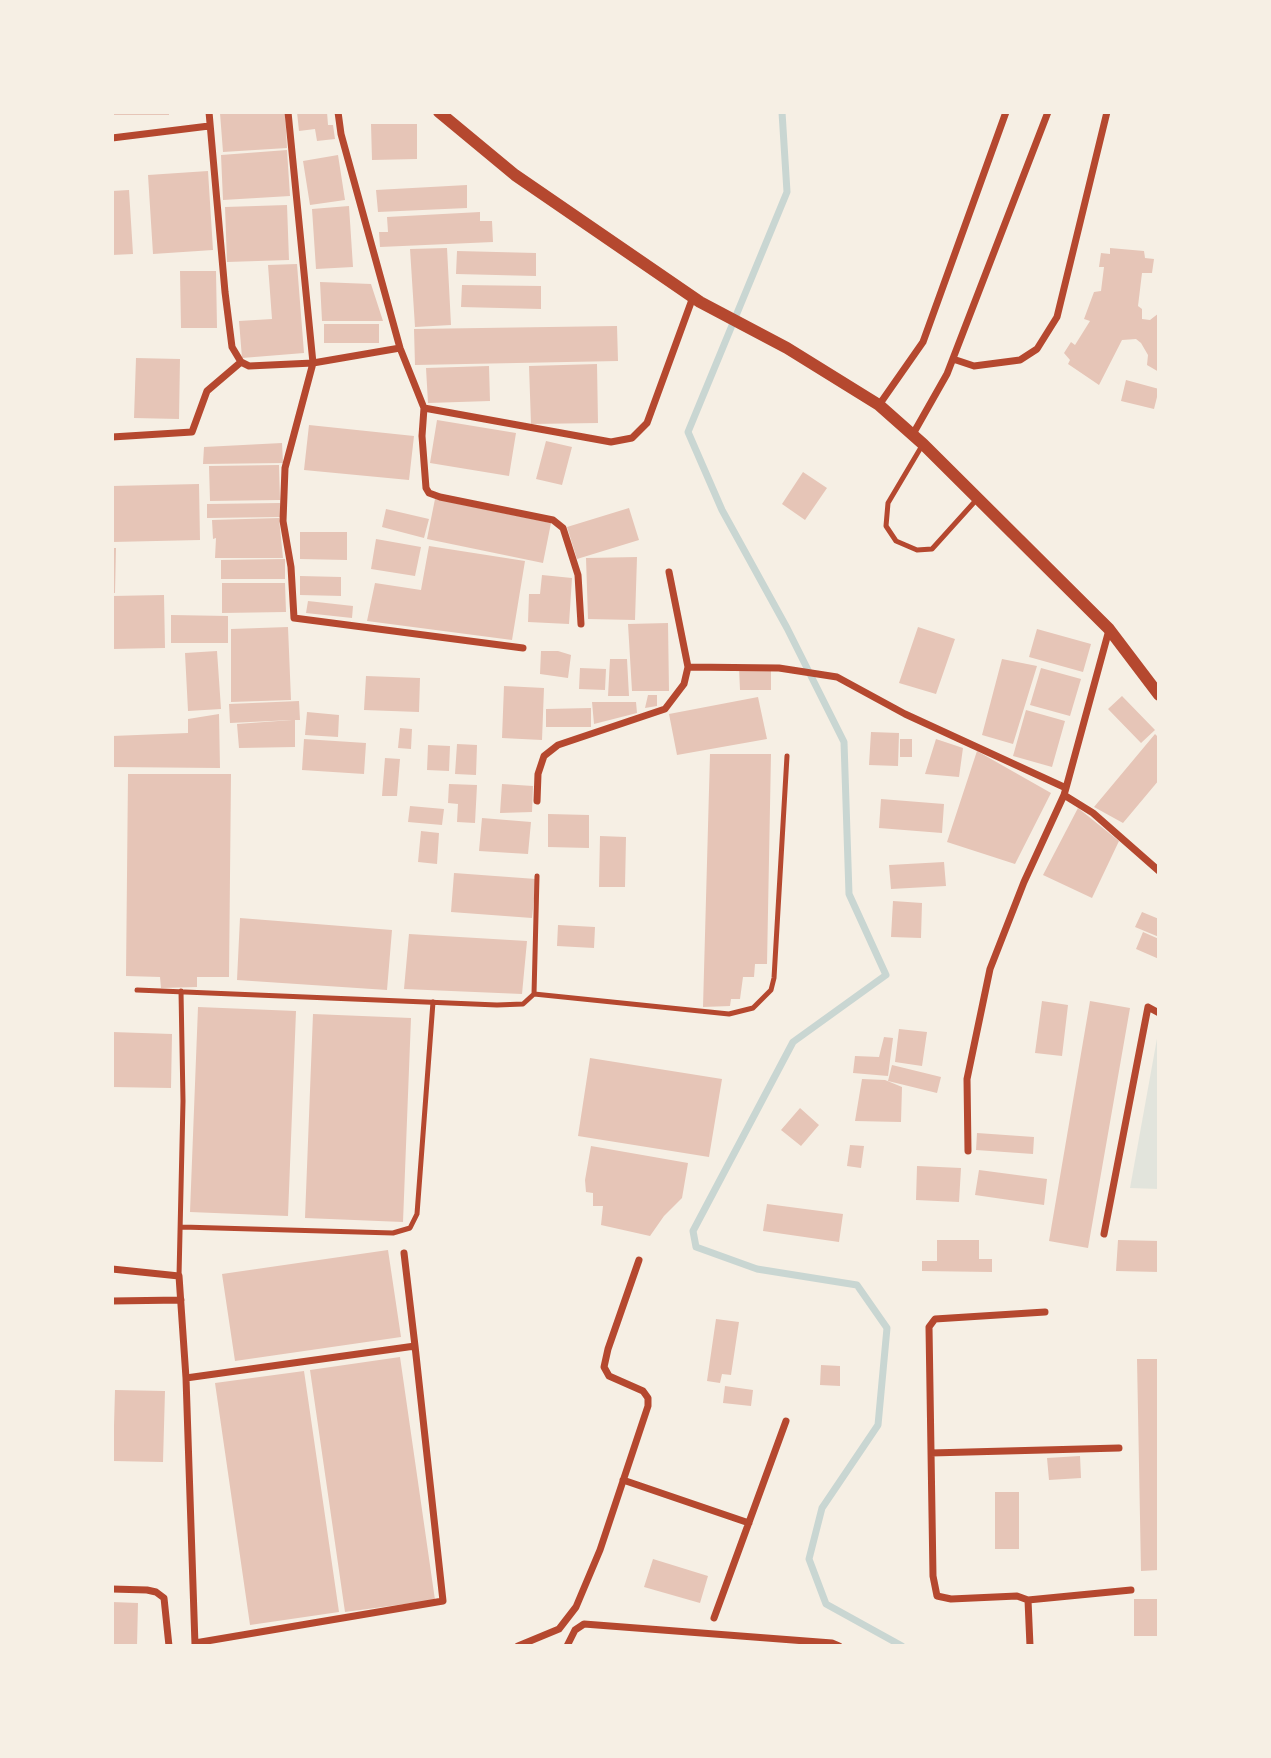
<!DOCTYPE html>
<style>
body{margin:0}
#map{position:relative;width:1271px;height:1758px;overflow:hidden;background:#f6efe4;font-family:Commissioner,sans-serif}
canvas{display:block}
.frame{position:absolute;inset:0;border:114px solid #f6efe4;pointer-events:none}
</style>
<div id="map">
<canvas width="1271" height="1758"></canvas>
<div class="frame"></div>
</div>
<script>
const ctx = document.querySelector('canvas').getContext('2d');
ctx.lineJoin = 'round';
function fillPath(path, color) {
  ctx.fillStyle = color;
  ctx.fill(path, 'evenodd');
}
function poly(rows) {
  const path = new Path2D();
  for (const r of rows) {
    path.moveTo(r[0], r[1]);
    for (let i = 2; i < r.length; i += 2) path.lineTo(r[i], r[i + 1]);
  }
  return path;
}
function stroke(path, color, width, dash) {
  ctx.strokeStyle = color;
  ctx.lineWidth = width;
  ctx.lineCap = dash ? 'butt' : 'round';
  ctx.setLineDash(dash || []);
  ctx.stroke(path);
}
fillPath(poly([
 [1158,1033,1159,1189,1130,1188]
]), '#e2e4dc');
stroke(poly([
 [782,112,787,192,688,432,722,510,787,628,844,742,849,894,886,975,793,1042,693,1231,696,1247,757,1269,857,1285,887,1328,878,1425,822,1508,809,1559,826,1604,902,1646]
]), '#c9d6d2', 7);
fillPath(poly([
 [112,112,169,112,169,115,112,115],
 [236,112,285,112,287,148,223,152,220,113],
 [297,112,327,112,328,125,333,125,335,139,317,141,315,129,299,131],
 [371,124,417,124,417,159,372,160],
 [287,150,290,196,223,200,221,155],
 [338,155,345,200,310,205,303,161],
 [208,171,213,250,153,254,148,175],
 [467,185,467,208,378,212,376,190],
 [129,190,133,254,112,255,112,191],
 [287,205,289,260,227,262,225,207],
 [349,206,353,267,316,269,312,209],
 [480,212,480,221,492,221,493,242,380,247,379,232,388,232,387,217],
 [447,248,451,325,415,327,410,249],
 [1110,248,1144,251,1145,258,1154,259,1152,273,1142,273,1138,306,1142,309,1142,319,1150,320,1159,313,1159,372,1147,365,1148,355,1141,343,1136,339,1122,340,1099,385,1068,364,1070,360,1064,353,1071,342,1075,345,1090,321,1084,319,1094,292,1101,291,1104,267,1099,267,1101,253,1110,254],
 [457,251,536,253,536,276,456,274],
 [297,264,304,353,242,358,239,321,272,319,268,265],
 [180,271,216,271,217,328,181,328],
 [320,282,371,284,383,321,322,321],
 [462,285,541,286,541,309,461,307],
 [324,324,379,324,379,343,324,343],
 [617,326,618,361,415,365,414,329],
 [136,358,180,359,179,419,134,418],
 [597,364,598,423,531,424,529,366],
 [489,366,490,401,428,403,426,368],
 [1126,380,1159,389,1154,409,1121,401],
 [437,420,516,433,509,476,430,463],
 [309,425,414,436,409,480,304,470],
 [546,441,572,447,562,485,536,479],
 [282,443,283,463,203,464,204,447],
 [279,465,280,500,210,501,209,466],
 [803,472,827,488,805,520,782,504],
 [199,484,200,540,112,542,112,486],
 [435,499,551,523,543,563,427,539],
 [280,503,280,517,207,518,207,504],
 [629,508,639,540,577,559,567,527],
 [386,509,429,519,424,538,382,527],
 [279,518,283,558,215,558,216,538,213,539,212,520],
 [300,532,347,532,347,560,300,559],
 [376,539,421,547,415,576,371,569],
 [429,546,525,561,512,640,367,621,375,583,421,590],
 [112,548,116,548,115,593,112,593],
 [637,557,635,620,588,619,586,558],
 [285,559,285,579,221,579,221,560],
 [542,575,572,578,569,624,528,622,529,594,540,594],
 [300,576,341,577,341,596,300,595],
 [222,583,285,583,286,612,222,613],
 [164,595,165,648,112,649,112,596],
 [308,601,353,606,352,618,306,613],
 [171,615,228,616,228,643,171,643],
 [668,623,669,691,632,691,628,624],
 [288,627,291,700,231,702,231,629],
 [918,627,955,639,936,694,899,683],
 [1037,629,1091,644,1083,672,1029,657],
 [217,651,221,709,188,711,185,653],
 [541,651,558,651,571,655,568,678,540,674],
 [610,659,627,659,629,696,608,696],
 [1002,659,1037,666,1013,744,982,735],
 [580,668,606,669,605,690,579,689],
 [739,668,771,670,771,690,740,690],
 [1041,668,1081,679,1070,716,1030,705],
 [366,676,420,678,419,712,364,710],
 [504,686,544,688,542,740,502,738],
 [648,695,657,695,657,706,645,708],
 [1122,696,1155,730,1141,743,1108,709],
 [758,697,767,739,677,755,669,714],
 [299,701,300,720,295,720,295,747,239,748,237,724,292,720,230,723,229,704],
 [592,702,636,702,637,713,594,724],
 [591,708,591,727,546,727,546,709],
 [1026,710,1065,721,1052,767,1013,756],
 [307,712,339,715,338,737,305,735],
 [219,714,220,768,112,767,112,736,188,733,188,719],
 [400,728,412,729,411,749,398,748],
 [871,732,899,733,898,766,869,765],
 [1155,734,1159,738,1159,780,1123,823,1094,807],
 [304,739,366,743,364,774,302,770],
 [900,739,912,739,912,757,900,757],
 [936,739,963,748,959,777,925,774],
 [457,744,477,745,476,775,455,774],
 [428,745,450,746,449,771,427,770],
 [977,751,1051,793,1015,864,947,842],
 [710,754,771,754,767,964,755,964,754,977,743,977,740,999,731,999,730,1006,703,1007],
 [385,758,400,759,397,796,382,796],
 [128,774,231,774,229,977,197,977,197,987,161,988,160,977,126,976],
 [449,784,477,785,475,823,457,822,458,804,448,803],
 [502,784,533,786,532,812,500,813],
 [881,799,944,804,942,833,879,828],
 [410,806,444,809,442,825,408,822],
 [1078,808,1119,841,1092,898,1043,875],
 [548,814,589,815,589,848,548,847],
 [482,818,531,822,528,854,479,851],
 [421,831,439,833,437,864,418,862],
 [600,836,626,837,625,887,599,887],
 [944,862,946,886,891,889,889,865],
 [454,873,536,879,532,918,451,912],
 [893,901,922,903,921,938,891,937],
 [1142,912,1159,919,1159,937,1135,927],
 [240,918,392,930,387,990,237,980],
 [558,925,595,927,594,948,557,946],
 [1143,932,1159,939,1159,959,1136,949],
 [409,934,527,941,522,994,404,989],
 [1042,1001,1068,1005,1062,1056,1035,1053],
 [1090,1001,1130,1008,1088,1248,1049,1241],
 [198,1007,296,1011,288,1216,190,1212],
 [313,1014,411,1018,403,1222,305,1218],
 [899,1029,927,1032,922,1066,895,1062],
 [112,1032,172,1034,171,1088,112,1087],
 [884,1037,893,1038,888,1076,853,1073,855,1056,879,1057],
 [590,1058,722,1079,709,1157,578,1136],
 [892,1065,941,1077,937,1093,888,1081],
 [862,1079,885,1080,902,1087,901,1122,855,1121],
 [800,1108,819,1125,801,1146,781,1130],
 [977,1133,1034,1137,1033,1154,976,1150],
 [850,1145,864,1146,861,1168,847,1166],
 [591,1146,688,1163,682,1198,664,1216,650,1236,601,1225,603,1206,593,1206,593,1193,586,1192,585,1180],
 [917,1166,961,1168,959,1202,916,1200],
 [979,1170,1047,1179,1044,1205,975,1195],
 [767,1204,843,1214,839,1242,763,1231],
 [937,1240,979,1240,979,1259,992,1259,992,1272,922,1271,922,1261,937,1261],
 [1118,1240,1159,1241,1159,1272,1116,1271],
 [388,1250,401,1337,235,1361,222,1274],
 [716,1319,739,1322,731,1375,722,1374,720,1383,707,1381],
 [400,1357,435,1600,345,1612,310,1370],
 [1137,1359,1159,1359,1159,1570,1141,1571],
 [821,1365,840,1366,840,1386,820,1385],
 [304,1371,339,1612,250,1625,215,1383],
 [725,1386,753,1390,751,1406,723,1403],
 [115,1390,165,1391,163,1462,113,1461],
 [1080,1456,1081,1478,1049,1480,1047,1458],
 [995,1492,1019,1492,1019,1549,995,1549],
 [653,1559,708,1576,700,1603,644,1587],
 [1134,1599,1159,1599,1159,1636,1134,1636],
 [112,1602,138,1603,137,1646,112,1646]
]), '#e6c5b7');
stroke(poly([
 [923,444,888,503,886,526,896,541,917,550,932,549,978,498],
 [137,990,497,1005,523,1004,534,994,537,876],
 [534,994,729,1014,753,1008,771,990,774,978,787,756],
 [182,1227,393,1233,410,1228,417,1214,433,1002],
 [179,1276,183,1101,181,991]
]), '#b5482f', 5);
stroke(poly([
 [209,112,225,292,232,347,241,362,249,366,313,363,400,348],
 [288,112,313,363,285,468,283,521,291,567,294,618,523,648],
 [338,112,341,134,400,348,424,408,422,436,426,488,429,493,440,497,553,520,563,528,578,575,581,624],
 [112,138,209,126],
 [953,359,974,366,1020,360,1037,349,1057,317,1107,112],
 [879,405,923,342,1006,112],
 [424,408,611,442,632,438,647,423,693,297],
 [913,434,947,374,1048,112],
 [112,437,192,432,207,391,241,362],
 [688,667,779,668,837,677,905,714,1066,788,1064,795,1093,813,1159,871],
 [1066,788,1109,630],
 [537,801,538,774,544,756,558,745,665,709,684,684,688,667,669,572],
 [968,1151,967,1079,990,969,1024,882,1064,795],
 [1104,1234,1148,1007,1159,1013],
 [112,1269,179,1276,186,1378,195,1645],
 [112,1301,181,1300],
 [186,1378,415,1346,404,1253],
 [931,1453,1119,1448],
 [623,1480,749,1523],
 [112,1589,147,1590,156,1592,164,1598,169,1646],
 [1028,1600,1131,1590],
 [714,1618,786,1421],
 [195,1643,443,1601,415,1346],
 [518,1646,559,1629,576,1607,600,1550,648,1406,648,1398,643,1391,609,1376,604,1367,608,1349,639,1260],
 [567,1646,575,1630,584,1624,832,1643,839,1646],
 [1030,1646,1028,1600,1017,1596,951,1599,937,1596,933,1576,929,1327,935,1319,1045,1312]
]), '#b5482f', 7);
stroke(poly([
 [439,112,515,175,700,302,787,348,879,405,923,444,1109,629,1159,695]
]), '#b5482f', 12);
</script>
